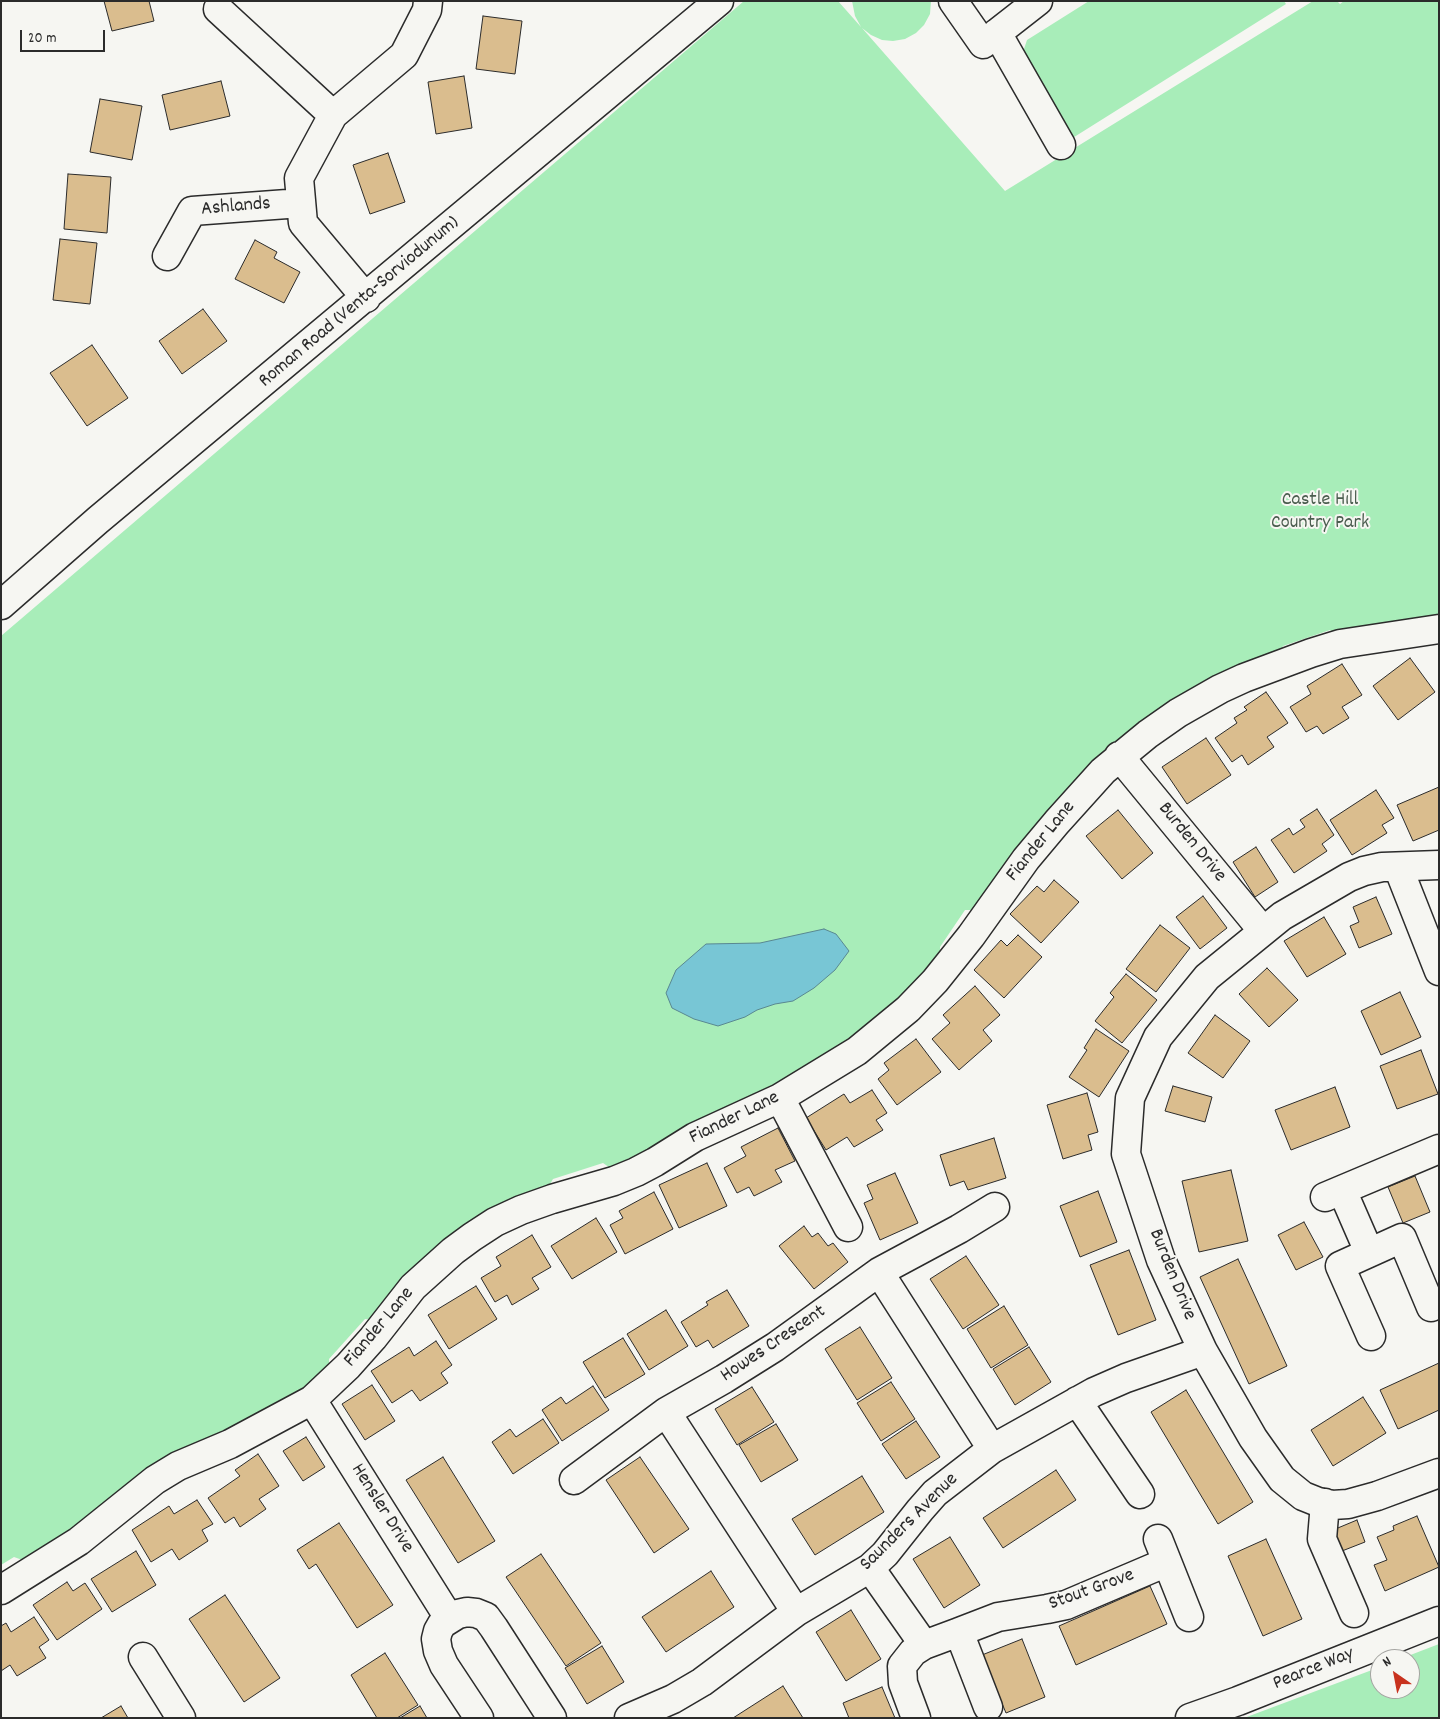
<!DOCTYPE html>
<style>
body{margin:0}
#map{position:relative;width:1440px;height:1719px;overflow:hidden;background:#f6f6f2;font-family:Dekko,sans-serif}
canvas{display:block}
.frame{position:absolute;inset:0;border:2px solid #2b2b2b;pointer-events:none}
.north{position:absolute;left:1370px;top:1649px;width:50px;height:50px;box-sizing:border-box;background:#f6f6f2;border:1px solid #a5a5a2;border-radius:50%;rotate:327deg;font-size:14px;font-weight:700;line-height:20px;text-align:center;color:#2b2b2b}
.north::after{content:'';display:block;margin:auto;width:18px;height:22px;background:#c8321e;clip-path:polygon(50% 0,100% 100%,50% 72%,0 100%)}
.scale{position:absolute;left:20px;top:30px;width:85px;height:22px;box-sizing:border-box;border:2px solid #2b2b2b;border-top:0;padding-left:6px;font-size:15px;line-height:18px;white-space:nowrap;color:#2b2b2b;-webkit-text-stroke:4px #f6f6f2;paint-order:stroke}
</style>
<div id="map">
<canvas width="1440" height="1719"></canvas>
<div class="frame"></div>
<div class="north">N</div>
<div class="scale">20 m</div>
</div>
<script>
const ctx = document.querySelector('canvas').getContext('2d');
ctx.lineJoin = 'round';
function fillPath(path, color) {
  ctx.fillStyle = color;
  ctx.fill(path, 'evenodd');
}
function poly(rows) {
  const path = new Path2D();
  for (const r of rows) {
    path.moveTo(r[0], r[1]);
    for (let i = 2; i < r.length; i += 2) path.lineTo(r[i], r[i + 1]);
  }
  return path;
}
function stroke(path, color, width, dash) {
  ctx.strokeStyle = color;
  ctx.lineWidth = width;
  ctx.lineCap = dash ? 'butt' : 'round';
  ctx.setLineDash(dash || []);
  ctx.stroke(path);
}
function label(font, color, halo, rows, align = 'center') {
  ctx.font = font + ' Dekko,sans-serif';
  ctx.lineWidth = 4;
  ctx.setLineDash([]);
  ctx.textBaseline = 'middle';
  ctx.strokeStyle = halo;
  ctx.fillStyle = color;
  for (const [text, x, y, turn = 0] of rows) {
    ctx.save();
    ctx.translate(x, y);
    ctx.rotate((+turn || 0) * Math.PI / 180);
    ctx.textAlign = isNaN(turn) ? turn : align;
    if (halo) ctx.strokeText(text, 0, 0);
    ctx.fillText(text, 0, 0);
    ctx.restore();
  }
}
fillPath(poly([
 [744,1,838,1,861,27,855,16,852,1,931,1,930,14,924,25,916,33,905,39,893,41,882,40,871,35,862,28,1005,191,1313,1,1337,1,1340,4,1344,1,1439,1,1439,619,1341,636,1330,630,1283,646,1278,656,1179,702,976,910,965,910,940,947,941,962,856,1040,765,1093,721,1109,616,1172,603,1163,553,1179,545,1193,376,1320,365,1319,329,1359,329,1374,302,1393,134,1483,28,1562,14,1557,1,1565,1,636],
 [1089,1,1284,1,1286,4,1071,139,1021,58,1027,40],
 [1439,1644,1439,1718,1244,1718,1380,1667,1380,1689,1410,1689,1410,1659,1400,1659]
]), '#a8edb9');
const water = poly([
 [824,929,836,934,849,951,835,970,814,988,793,1001,775,1004,757,1010,745,1017,718,1026,694,1019,672,1008,666,993,676,970,706,944,760,943,824,929]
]);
fillPath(water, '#78c6d5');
stroke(water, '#598891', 1);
const building = poly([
 [104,1,149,1,154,21,112,31,104,1],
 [483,16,522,21,515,74,476,69,483,16],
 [464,76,472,128,436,134,428,82,464,76],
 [221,81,230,116,170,130,162,95,221,81],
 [100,99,142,106,132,160,90,152,100,99],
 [388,153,405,202,370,214,353,165,388,153],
 [68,174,111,177,107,233,64,229,68,174],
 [60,239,97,243,90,304,53,300,60,239],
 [255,240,277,252,274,258,300,272,284,303,235,279,255,240],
 [203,309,227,341,182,374,159,341,203,309],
 [92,345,128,398,87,426,50,373,92,345],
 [1410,658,1435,692,1398,720,1373,686,1410,658],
 [1342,664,1362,695,1342,707,1349,718,1323,734,1317,726,1306,732,1290,707,1311,694,1307,686,1342,664],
 [1266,692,1288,723,1267,737,1274,747,1248,765,1242,755,1232,762,1215,738,1237,723,1234,718,1247,710,1244,707,1266,692],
 [1206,738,1231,775,1187,804,1162,767,1206,738],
 [1439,787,1439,830,1413,841,1397,805,1439,787],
 [1376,790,1394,818,1382,825,1387,833,1352,855,1330,820,1376,790],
 [1317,809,1334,835,1322,844,1327,851,1294,873,1271,840,1289,828,1293,835,1305,827,1300,820,1317,809],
 [1118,810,1153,853,1122,879,1086,836,1118,810],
 [1256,847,1278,882,1255,897,1233,862,1256,847],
 [1054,880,1079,902,1041,943,1010,914,1037,886,1044,892,1054,880],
 [1203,896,1227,928,1200,949,1176,917,1203,896],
 [1376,897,1392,934,1359,948,1350,926,1359,922,1353,907,1376,897],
 [1324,917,1346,954,1307,977,1284,941,1324,917],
 [1160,925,1190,948,1156,992,1126,969,1160,925],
 [1018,935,1042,957,1004,998,974,970,1001,940,1007,946,1018,935],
 [1267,968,1298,1000,1269,1027,1239,994,1267,968],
 [1126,974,1157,1000,1122,1043,1095,1021,1114,997,1110,993,1126,974],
 [975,986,1000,1015,983,1030,992,1041,959,1070,932,1039,950,1023,943,1015,975,986],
 [1400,992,1421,1037,1381,1055,1361,1011,1400,992],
 [1215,1015,1250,1041,1223,1078,1188,1053,1215,1015],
 [1096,1029,1129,1051,1099,1097,1069,1077,1087,1050,1084,1048,1096,1029],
 [916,1039,941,1072,897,1105,878,1079,889,1070,884,1063,916,1039],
 [1421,1050,1438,1094,1397,1109,1380,1066,1421,1050],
 [1173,1086,1212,1097,1205,1122,1165,1111,1173,1086],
 [1335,1087,1350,1127,1291,1150,1275,1110,1335,1087],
 [872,1090,887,1113,876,1120,883,1130,854,1147,847,1137,826,1150,806,1118,844,1094,850,1103,872,1090],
 [1087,1093,1098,1132,1088,1135,1092,1150,1063,1159,1047,1105,1087,1093],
 [778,1128,795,1161,775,1170,782,1182,754,1196,749,1187,737,1193,724,1168,746,1156,741,1147,778,1128],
 [994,1138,1006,1178,968,1190,964,1181,950,1186,940,1155,994,1138],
 [707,1163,727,1206,679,1228,659,1185,707,1163],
 [1231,1170,1248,1241,1199,1252,1182,1181,1231,1170],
 [895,1173,918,1223,880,1240,864,1203,873,1199,867,1185,895,1173],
 [1415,1176,1430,1212,1403,1223,1388,1187,1415,1176],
 [1098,1191,1117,1242,1080,1257,1060,1206,1098,1191],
 [654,1192,673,1229,625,1254,610,1225,623,1218,619,1211,654,1192],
 [596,1218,617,1252,572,1279,551,1246,596,1218],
 [1304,1222,1323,1257,1296,1270,1278,1235,1304,1222],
 [804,1226,812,1237,818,1233,828,1246,833,1243,848,1262,814,1289,779,1246,804,1226],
 [532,1235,551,1267,532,1278,539,1289,512,1305,507,1295,495,1302,481,1278,501,1266,496,1257,532,1235],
 [1129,1250,1156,1320,1118,1335,1090,1265,1129,1250],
 [966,1256,999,1305,963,1329,930,1279,966,1256],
 [1238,1259,1287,1366,1249,1384,1200,1277,1238,1259],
 [476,1286,497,1319,449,1349,428,1315,476,1286],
 [727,1290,749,1326,713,1348,708,1340,696,1347,681,1322,708,1305,706,1302,727,1290],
 [1004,1306,1028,1345,991,1368,967,1329,1004,1306],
 [666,1310,688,1346,649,1370,627,1334,666,1310],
 [860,1327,892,1378,857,1400,825,1349,860,1327],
 [623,1338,645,1374,605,1398,583,1362,623,1338],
 [436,1341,452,1365,441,1373,448,1383,420,1401,412,1390,392,1403,371,1371,409,1347,414,1356,436,1341],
 [1029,1347,1051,1382,1015,1405,993,1369,1029,1347],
 [1439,1363,1439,1410,1398,1429,1380,1390,1439,1363],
 [891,1382,915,1419,881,1441,857,1403,891,1382],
 [372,1385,395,1421,365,1440,342,1404,372,1385],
 [593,1386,609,1410,562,1441,542,1410,561,1397,566,1404,593,1386],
 [752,1387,774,1422,737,1445,715,1409,752,1387],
 [1186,1390,1253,1502,1218,1524,1151,1412,1186,1390],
 [1363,1397,1386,1433,1333,1466,1311,1430,1363,1397],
 [543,1419,559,1443,513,1474,492,1442,510,1429,516,1437,543,1419],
 [916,1421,940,1457,906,1479,882,1444,916,1421],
 [776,1424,798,1460,761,1482,739,1445,776,1424],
 [306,1437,325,1467,303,1481,283,1451,306,1437],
 [258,1454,279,1486,259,1499,266,1509,240,1527,234,1517,225,1523,208,1498,240,1476,235,1470,258,1454],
 [443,1457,495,1541,458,1563,406,1480,443,1457],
 [640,1457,689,1529,654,1553,606,1480,640,1457],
 [1056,1470,1076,1500,1003,1548,983,1518,1056,1470],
 [862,1476,884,1512,815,1555,792,1519,862,1476],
 [197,1500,213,1524,202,1530,208,1541,179,1560,172,1549,151,1562,132,1530,169,1506,174,1514,197,1500],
 [1417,1516,1439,1567,1385,1591,1374,1565,1387,1560,1377,1537,1394,1530,1393,1526,1417,1516],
 [1357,1520,1365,1542,1342,1551,1333,1530,1357,1520],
 [339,1523,393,1605,357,1628,316,1564,309,1569,297,1550,339,1523],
 [950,1537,980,1585,944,1608,913,1559,950,1537],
 [1266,1539,1302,1619,1263,1636,1228,1556,1266,1539],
 [136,1551,156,1585,112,1612,91,1579,136,1551],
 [541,1554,601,1643,566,1666,506,1577,541,1554],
 [711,1571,734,1607,666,1652,642,1617,711,1571],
 [67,1582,73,1591,85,1583,102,1609,57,1640,33,1605,67,1582],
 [1150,1586,1167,1624,1076,1665,1059,1626,1150,1586],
 [225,1595,280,1678,244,1702,189,1619,225,1595],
 [851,1610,881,1659,846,1681,816,1632,851,1610],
 [34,1617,49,1640,39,1647,46,1658,17,1676,10,1665,1,1671,1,1626,6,1623,11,1632,34,1617],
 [1022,1639,1045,1697,1006,1713,982,1655,1022,1639],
 [602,1646,624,1682,587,1704,565,1668,602,1646],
 [385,1653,418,1705,397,1718,377,1718,351,1675,385,1653],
 [783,1686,803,1718,733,1718,783,1686],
 [882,1687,895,1718,849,1718,843,1703,882,1687],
 [121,1706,128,1718,101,1718,121,1706],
 [420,1706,427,1718,400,1718,420,1706]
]);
fillPath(building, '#dabd8e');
stroke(building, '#2b2b2b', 1);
const minor = poly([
 [953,1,983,44,1038,1],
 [218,9,333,115],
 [997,33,1061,145],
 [167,256,192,211,301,203],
 [366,298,303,223,299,178,333,115,404,55,427,10,428,1],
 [1,605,98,520,719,1],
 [1119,756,1263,931],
 [1439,865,1382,867,1364,871,1349,877,1282,916,1207,977,1158,1037,1130,1098,1126,1154,1161,1260,1203,1351,1253,1438,1282,1479,1303,1496,1318,1502,1332,1505,1348,1504,1377,1496,1439,1473],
 [1398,867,1439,971],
 [780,1098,848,1227],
 [1342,1190,1369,1252],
 [1325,1197,1439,1149],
 [879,1272,992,1449],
 [1371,1336,1340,1266,1402,1238,1431,1307],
 [312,1400,449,1618],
 [1077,1401,1140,1494],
 [574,1480,666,1412],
 [1325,1503,1322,1539,1354,1613],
 [1158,1539,1189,1617],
 [870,1568,924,1645],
 [1,1590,79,1541,155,1480,178,1466,230,1444,312,1400,348,1366,373,1338,413,1287,453,1251,472,1237,495,1222,521,1210,552,1199,614,1181,636,1172,655,1162,695,1137,780,1098,857,1051,908,1009,935,981,971,936,1026,859,1057,822,1103,771,1148,734,1178,713,1220,689,1244,678,1311,653,1340,644,1439,629],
 [796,1612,666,1412,724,1379,775,1347,879,1272,959,1229,995,1207],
 [959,1632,998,1617,1047,1609,1066,1605,1167,1562],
 [143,1657,181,1718],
 [479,1718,444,1665,438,1651,436,1639,438,1631,442,1624,458,1614,467,1612,476,1613,486,1617,494,1628,552,1718],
 [629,1718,673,1699,702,1682,796,1612,870,1568,885,1554,920,1510,935,1493,992,1449,1094,1392,1126,1378,1203,1351],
 [916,1718,903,1683,902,1666,913,1652,924,1645,959,1632,988,1707],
 [1190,1718,1238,1701,1439,1621]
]);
stroke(minor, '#2b2b2b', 31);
stroke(minor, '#f6f6f2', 28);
label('20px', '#2b2b2b', '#f6f6f2', [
 ["Ashlands",236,208,-5],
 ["Roman Road (Venta-Sorviodunum)",360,303,-40],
 ["Fiander Lane",1042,842,-51],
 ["Burden Drive",1191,843,51],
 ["Fiander Lane",735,1119,-26],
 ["Burden Drive",1171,1275,68],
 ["Fiander Lane",380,1328,-50],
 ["Howes Crescent",774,1345,-34],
 ["Hensler Drive",381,1509,58],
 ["Saunders Avenue",910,1523,-45],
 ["Stout Grove",1092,1591,-20],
 ["Pearce Way",1314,1670,-22]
]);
label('20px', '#4a5c4e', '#f6f6f2', [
 ["Castle Hill",1320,501],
 ["Country Park",1320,524]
]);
</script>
